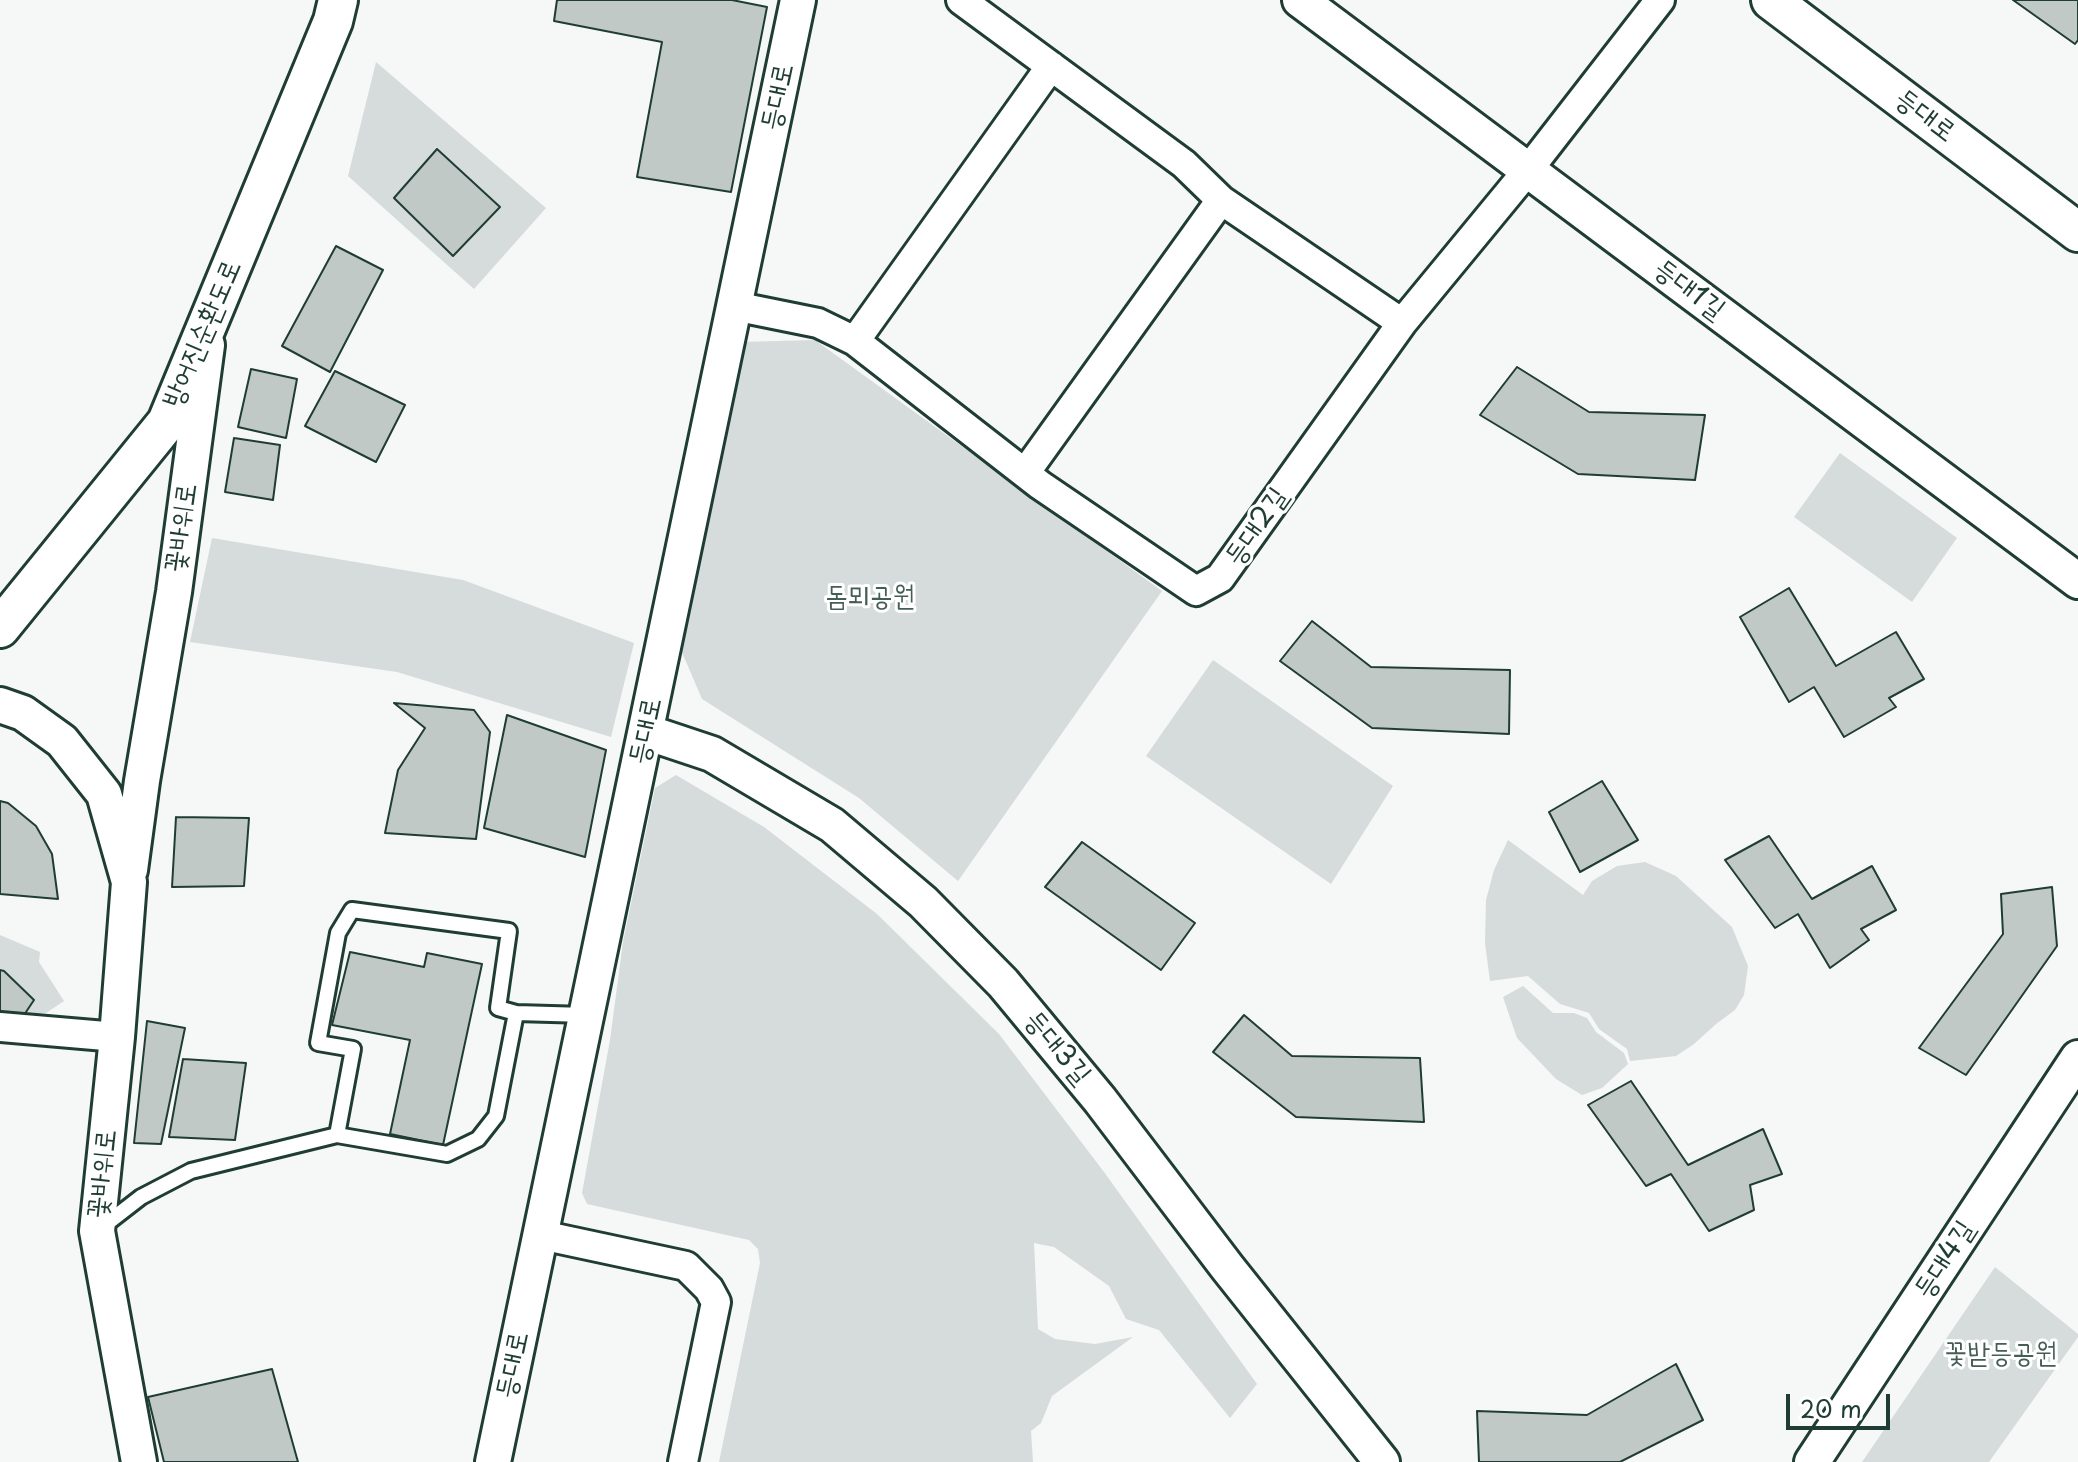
<!DOCTYPE html>
<meta charset="utf-8">
<style>
body{margin:0}
#map{position:relative;width:2078px;height:1462px;overflow:hidden;background:#f6f7f7;font-family:"Playpen Sans",sans-serif}
canvas{display:block}
.scale{position:absolute;left:1786px;top:1394px;width:104px;height:36px;box-sizing:border-box;border:4px solid #1f3d34;border-top:0;padding-left:10px;font-size:24px;line-height:28px;white-space:nowrap;color:#1f3d34;-webkit-text-stroke:6px #fff;paint-order:stroke}
</style>
<div id="map">
<canvas width="2078" height="1462"></canvas>
<div class="scale">20 m</div>
</div>
<script>
const ctx = document.querySelector('canvas').getContext('2d');
ctx.lineJoin = 'round';
function fillPath(path, color) {
  ctx.fillStyle = color;
  ctx.fill(path, 'evenodd');
}
function poly(rows) {
  const path = new Path2D();
  for (const r of rows) {
    path.moveTo(r[0], r[1]);
    for (let i = 2; i < r.length; i += 2) path.lineTo(r[i], r[i + 1]);
  }
  return path;
}
function stroke(path, color, width, dash) {
  ctx.strokeStyle = color;
  ctx.lineWidth = width;
  ctx.lineCap = dash ? 'butt' : 'round';
  ctx.setLineDash(dash || []);
  ctx.stroke(path);
}
function label(font, color, halo, rows, align = 'center') {
  ctx.font = font + ' "Playpen Sans","Poor Story",sans-serif';
  ctx.lineWidth = 6;
  ctx.setLineDash([]);
  ctx.textBaseline = 'middle';
  ctx.strokeStyle = halo;
  ctx.fillStyle = color;
  for (const [text, x, y, turn = 0] of rows) {
    ctx.save();
    ctx.translate(x, y);
    ctx.rotate((+turn || 0) * Math.PI / 180);
    ctx.textAlign = isNaN(turn) ? turn : align;
    if (halo) ctx.strokeText(text, 0, 0);
    ctx.fillText(text, 0, 0);
    ctx.restore();
  }
}
fillPath(poly([
 [376,62,546,208,474,289,348,176],
 [815,340,1162,591,958,881,859,798,702,699,681,650,739,342],
 [1840,453,1957,538,1912,602,1794,517],
 [212,538,463,580,634,643,611,737,397,672,190,642],
 [1213,660,1393,786,1331,884,1146,756],
 [676,775,764,827,877,914,999,1034,1104,1172,1257,1384,1230,1418,1159,1330,1126,1319,1109,1286,1054,1247,1034,1243,1038,1329,1055,1339,1095,1344,1133,1337,1052,1396,1041,1423,1031,1431,1033,1462,719,1462,760,1263,758,1249,749,1240,587,1204,582,1193,610,1040,623,942,655,788],
 [1508,840,1583,895,1592,881,1617,866,1645,862,1676,876,1732,927,1748,966,1744,995,1735,1010,1716,1024,1694,1044,1676,1056,1630,1061,1627,1049,1599,1029,1589,1013,1560,1004,1528,976,1490,981,1485,943,1486,900,1494,870],
 [0,935,40,952,39,962,64,1001,46,1013,24,1015,34,1000,4,971,0,970],
 [1523,986,1553,1013,1574,1013,1587,1018,1596,1032,1624,1053,1628,1064,1602,1088,1582,1095,1556,1079,1517,1038,1503,997],
 [1995,1267,2078,1334,2078,1337,1989,1462,1862,1462]
]), '#d6dcdb');
const building = poly([
 [557,0,732,0,767,7,731,192,637,177,662,42,554,21,557,0],
 [2013,0,2078,0,2078,40,2075,44,2013,0],
 [437,149,500,207,453,256,394,198,437,149],
 [336,246,383,270,330,372,282,346,336,246],
 [1517,367,1589,412,1705,415,1695,480,1578,474,1480,415,1517,367],
 [251,369,297,379,286,438,238,427,251,369],
 [335,371,405,405,376,462,305,426,335,371],
 [234,438,280,445,273,500,225,492,234,438],
 [1789,588,1836,666,1896,632,1924,679,1889,698,1896,707,1844,737,1814,687,1789,702,1740,617,1789,588],
 [1312,621,1371,667,1510,670,1509,734,1372,728,1280,661,1312,621],
 [394,703,474,710,490,732,476,839,385,833,398,770,425,728,394,703],
 [507,715,606,750,585,857,484,828,507,715],
 [1602,781,1638,840,1580,872,1549,812,1602,781],
 [0,801,8,803,36,826,52,854,58,899,0,894,0,801],
 [176,817,249,818,244,886,172,887,176,817],
 [1769,836,1812,899,1872,866,1896,910,1861,929,1869,940,1830,968,1798,914,1775,928,1725,860,1769,836],
 [1082,842,1195,923,1161,970,1045,887,1082,842],
 [2052,887,2057,946,1966,1075,1919,1048,2003,934,2001,894,2052,887],
 [350,952,424,967,427,953,482,964,443,1145,390,1134,410,1040,332,1025,350,952],
 [0,970,4,971,34,1000,24,1015,0,1012,0,970],
 [1244,1015,1292,1056,1420,1058,1424,1122,1296,1117,1213,1052,1244,1015],
 [147,1021,185,1028,161,1144,134,1143,147,1021],
 [183,1059,246,1063,235,1140,169,1137,183,1059],
 [1631,1081,1688,1165,1763,1129,1782,1174,1750,1185,1754,1210,1709,1231,1671,1174,1646,1186,1588,1105,1631,1081],
 [1676,1364,1703,1420,1620,1462,1479,1462,1477,1411,1587,1415,1676,1364],
 [272,1369,298,1462,164,1462,148,1397,272,1369]
]);
fillPath(building, '#c0c9c6');
stroke(building, '#1f3d34', 2);
const service = poly([
 [337,1135,353,1049,318,1043,338,933,352,910,509,931,498,1008,516,1013],
 [101,1228,141,1197,191,1171,337,1135,447,1154,478,1139,496,1116,516,1013,586,1015]
]);
const minor = poly([
 [961,0,1184,164,1221,200,1402,323],
 [734,306,818,323,855,341,1040,485,1196,591,1220,578,1402,323,1528,170,1660,0],
 [855,341,1051,66],
 [1025,473,1221,200],
 [0,1027,117,1037],
 [541,1235,686,1266,709,1289,716,1302,683,1462]
]);
const tertiary = poly([
 [1300,0,2078,581],
 [0,705,23,713,62,741,104,794,129,882,117,1037,97,1231,139,1462],
 [646,732,712,754,832,825,923,902,1003,983,1100,1100,1227,1267,1382,1462],
 [130,870,142,781,174,592,207,345],
 [493,1462,798,0],
 [1812,1462,2078,1058]
]);
const secondary = poly([
 [1771,0,2078,232],
 [0,628,167,422,333,21,338,0]
]);
stroke(service, '#1f3d34', 20);
stroke(minor, '#1f3d34', 34);
stroke(tertiary, '#1f3d34', 40);
stroke(secondary, '#1f3d34', 44);
stroke(service, '#fff', 14);
stroke(minor, '#fff', 28);
stroke(tertiary, '#fff', 34);
stroke(secondary, '#fff', 38);
label('28px', '#1f3d34', '#fff', [
 ["등대로",778,97,-78],
 ["등대로",1925,116,37],
 ["등대1길",1689,290,37],
 ["방어진순환도로",203,334,-67],
 ["등대2길",1257,527,-55],
 ["꽃바위로",182,528,-82],
 ["등대로",646,731,-78],
 ["등대3길",1057,1048,50],
 ["꽃바위로",103,1174,-84],
 ["등대4길",1945,1260,-57],
 ["등대로",513,1365,-78]
]);
label('28px', '#445d55', '#fff', [
 ["돔뫼공원",870,597],
 ["꽃받등공원",2001,1354]
]);
</script>
